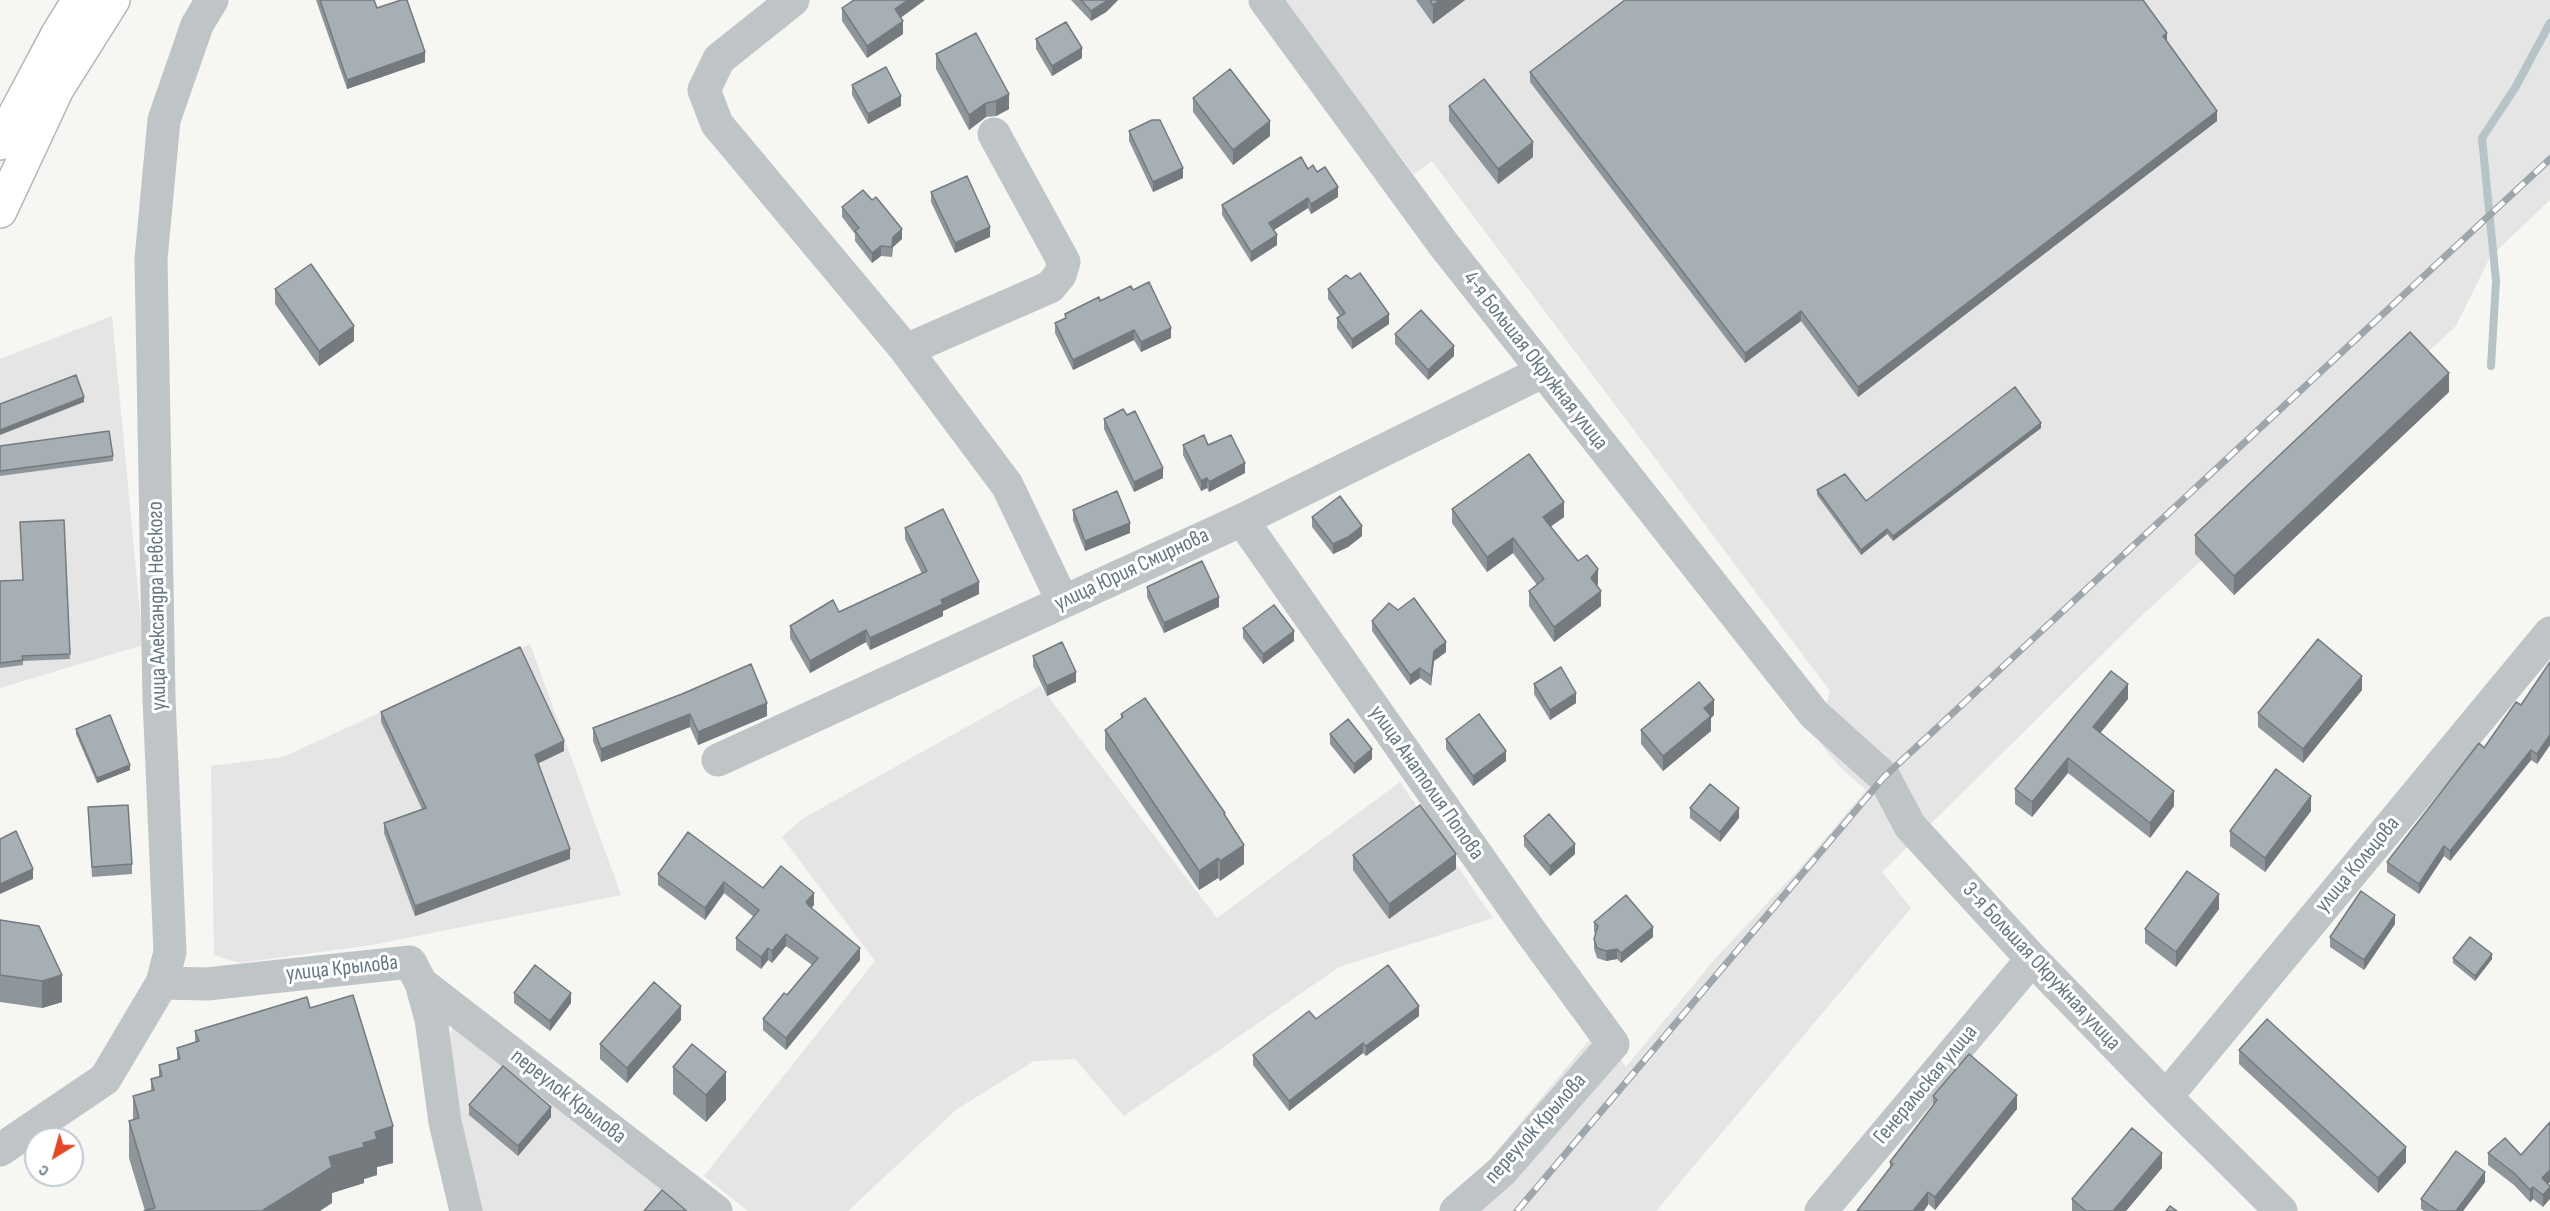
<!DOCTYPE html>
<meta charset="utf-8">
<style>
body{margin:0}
#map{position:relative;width:2550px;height:1211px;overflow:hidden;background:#f6f6f3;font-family:"Sofia Sans Condensed",sans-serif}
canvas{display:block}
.north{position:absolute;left:24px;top:1127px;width:60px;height:60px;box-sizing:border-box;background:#fff;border:2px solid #c1c9ce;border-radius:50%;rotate:217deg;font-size:16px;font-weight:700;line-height:24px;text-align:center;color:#657884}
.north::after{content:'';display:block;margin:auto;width:21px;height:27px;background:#e34727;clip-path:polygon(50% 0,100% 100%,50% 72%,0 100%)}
</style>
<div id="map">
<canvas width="2550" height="1211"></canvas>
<div class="north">С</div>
</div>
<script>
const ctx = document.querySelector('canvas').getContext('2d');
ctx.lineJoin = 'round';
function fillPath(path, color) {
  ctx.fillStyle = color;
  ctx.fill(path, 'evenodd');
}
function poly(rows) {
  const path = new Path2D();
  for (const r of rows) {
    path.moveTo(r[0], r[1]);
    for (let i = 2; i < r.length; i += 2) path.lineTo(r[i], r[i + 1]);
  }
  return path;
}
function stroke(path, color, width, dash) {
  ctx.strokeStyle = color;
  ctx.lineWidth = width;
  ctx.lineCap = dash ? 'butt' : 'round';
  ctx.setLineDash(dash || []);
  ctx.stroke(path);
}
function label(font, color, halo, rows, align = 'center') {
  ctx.font = font + ' "Sofia Sans Condensed",sans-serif';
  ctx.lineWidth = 6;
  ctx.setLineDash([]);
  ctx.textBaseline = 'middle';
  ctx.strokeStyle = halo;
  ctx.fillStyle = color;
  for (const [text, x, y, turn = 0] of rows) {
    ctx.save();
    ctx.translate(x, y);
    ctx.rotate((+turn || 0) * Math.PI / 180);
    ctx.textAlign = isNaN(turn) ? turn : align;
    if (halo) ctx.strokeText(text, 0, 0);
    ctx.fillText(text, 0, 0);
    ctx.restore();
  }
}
fillPath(poly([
 [1281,0,2550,0,2550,200,2490,257,2456,326,2138,619,1882,872,1911,908,1656,1211,1447,1211,1600,1027,1626,1067,1714,960,1800,868,1866,790,1840,767,1816,738,1830,691,1432,161,1414,174],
 [112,316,143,645,0,688,0,359],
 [530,644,621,895,372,945,239,963,214,955,211,766,283,757],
 [1040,686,1217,918,1400,782,1493,918,1339,967,1124,1116,1075,1059,1034,1061,957,1109,848,1211,748,1211,704,1176,875,961,782,837,802,819],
 [458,1016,696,1211,480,1211,446,1044]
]), '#e4e5e4');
stroke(poly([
 [2491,366,2496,281,2482,138,2515,88,2550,23]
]), '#b6c4c7', 8);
const major = poly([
 [0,143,58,34,79,0],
 [0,211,57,89,113,0]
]);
stroke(major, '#b1b6ba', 36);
stroke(poly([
 [793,0,719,59,704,90,717,124,906,350,1007,485,1063,602],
 [1265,0,1444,245,1814,714,1884,777,1910,826,2032,959,2166,1097,2281,1211],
 [906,350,1050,287,1060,275,1064,262,994,134],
 [1242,520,1528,928,1613,1044,1502,1171,1456,1211],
 [718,760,1242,520,1542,372],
 [162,983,207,984,410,962,421,983,431,1019,445,1122,466,1211],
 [421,983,716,1211],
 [2166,1097,2550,633],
 [0,1150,105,1079,162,983,170,952,159,698,151,259,164,120,197,25,212,0],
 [1821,1211,2032,959]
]), '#bfc4c7', 33);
stroke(major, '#fff', 33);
const rail = poly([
 [1517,1211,1884,777,2550,159]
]);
stroke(rail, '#9ea6ab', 7);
stroke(rail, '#fff', 4.5, [14]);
fillPath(poly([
 [316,0,374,0,377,8,425,62,347,89],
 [1071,0,1118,0,1106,12,1091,21],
 [1416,0,1465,0,1433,24],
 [842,8,901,18,903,34,867,58,842,21],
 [1036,39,1082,58,1052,76,1036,49],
 [2167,42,2217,121,1858,397,1801,321,1745,363,1530,82,1530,72],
 [936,54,1009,109,996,116,986,117,969,130,936,69],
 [852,85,901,106,868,124,852,95],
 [1193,98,1270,136,1233,165,1193,112],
 [1449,106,1533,157,1498,184,1449,121],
 [1129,131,1183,178,1153,192,1129,141],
 [1308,169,1317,172,1338,197,1311,214,1308,208,1274,230,1277,245,1251,262,1222,215,1222,205],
 [931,192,990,237,955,253,931,202],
 [842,207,902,239,893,247,892,257,881,256,872,263,855,241,855,234,842,217],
 [275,289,354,341,319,366,275,304],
 [1328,289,1389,324,1352,349,1337,328,1337,318,1340,316,1328,299],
 [1133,290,1171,338,1141,352,1134,340,1073,370,1055,333,1055,323,1065,318,1065,314,1100,301],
 [1395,334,1454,356,1428,380,1395,344],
 [2449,392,2234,595,2195,554,2195,535],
 [1104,419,1163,478,1134,492,1104,429],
 [2041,428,1893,541,1887,534,1861,555,1817,495,1817,490,1866,501],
 [1183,445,1208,445,1245,473,1209,492,1207,488,1201,491,1183,455],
 [0,446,113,456,113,461,0,476],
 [1452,509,1564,517,1550,527,1598,584,1597,586,1601,606,1554,642,1529,606,1529,591,1537,585,1513,553,1487,572,1452,523],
 [1073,510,1130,533,1085,551,1073,520],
 [1312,517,1362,536,1348,547,1333,554,1312,527],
 [64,520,70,659,23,661,23,665,0,668,0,581,23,580],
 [905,528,979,594,943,611,943,616,870,650,866,642,810,673,790,638,790,626,839,612,922,574,905,539],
 [1147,587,1219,607,1164,633,1147,597],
 [1372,621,1446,652,1434,661,1431,686,1420,678,1410,685,1372,631],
 [1243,628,1294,641,1263,664,1243,638],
 [1033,656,1076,682,1047,696,1033,666],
 [2550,662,2550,745,2537,764,2531,760,2450,861,2444,856,2419,894,2387,872,2387,862,2521,705],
 [1534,684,1576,703,1550,720,1534,694],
 [2362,690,2303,763,2258,727,2258,713],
 [682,694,767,716,698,745,690,727,601,762,593,741,593,728],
 [2128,699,2100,733,2174,806,2150,838,2068,773,2032,817,2015,804,2015,789],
 [381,712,564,751,538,763,570,859,415,916,384,833,384,823,422,809,381,722],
 [1121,714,1225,817,1244,864,1220,881,1218,878,1199,890,1105,749,1105,730,1121,719],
 [1714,715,1711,718,1711,731,1663,771,1641,744,1641,730],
 [76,729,130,770,97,783,76,734],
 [1330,734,1372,759,1354,774,1330,744],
 [1446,739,1506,761,1473,786,1446,749],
 [88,807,132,864,132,874,92,877],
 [1690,808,1739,818,1720,842,1690,818],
 [2311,811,2265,872,2230,846,2230,831],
 [688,832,763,888,814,905,811,908,860,960,786,1050,763,1030,763,1019,787,995,812,965,786,946,772,963,768,960,761,969,736,950,736,938,754,917,724,893,705,920,658,885,658,874],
 [1524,836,1575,854,1550,876,1524,846],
 [1353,855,1456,869,1389,919,1353,870],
 [2219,909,2176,967,2145,943,2145,929],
 [0,920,62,1002,42,1008,0,1002],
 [1594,922,1653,937,1621,963,1617,959,1606,961,1597,958,1594,949,1594,939,1595,933,1594,932],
 [2395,924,2364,970,2330,947,2330,937],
 [2453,958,2492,959,2475,981,2453,963],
 [514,993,571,1003,550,1031,514,1003],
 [310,1008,393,1163,377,1167,377,1175,364,1179,364,1183,332,1193,332,1203,145,1211,129,1158,129,1121,133,1120,133,1096,151,1091,151,1079,159,1077,159,1065,177,1060,177,1048,195,1042,195,1031],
 [1419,1016,1366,1056,1363,1053,1289,1111,1253,1065,1253,1055,1316,1019],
 [681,1020,627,1083,600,1059,600,1044],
 [2239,1050,2406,1162,2378,1193,2239,1064],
 [673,1067,726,1100,706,1122,673,1094],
 [1933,1096,2017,1109,1935,1210,1890,1169,1890,1162,1933,1106],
 [469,1105,551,1117,518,1156,469,1115],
 [2550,1122,2550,1182,2548,1184,2543,1207,2533,1199,2530,1202,2514,1185,2488,1165,2488,1153,2521,1155],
 [2162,1168,2126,1211,2072,1211,2072,1199],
 [2485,1182,2463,1211,2424,1211,2421,1209,2421,1199]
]), '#8f969b');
fillPath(poly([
 [908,0,925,0,895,22,895,9],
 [1108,0,1118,0,1106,12,1091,21,1091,11],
 [1440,0,1465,0,1433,24,1433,5],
 [903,21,903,34,867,58,867,46],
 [2167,33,2167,43,2163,36],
 [1082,48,1082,58,1052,76,1052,66],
 [425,52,425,62,347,89,347,80],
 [1009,94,1009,109,996,116,996,101],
 [901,96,901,106,868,124,868,114],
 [986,103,986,117,969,130,969,115],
 [2217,111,2217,121,1858,397,1858,387],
 [1270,121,1270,136,1233,165,1233,150],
 [1533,142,1533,157,1498,184,1498,169],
 [1183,168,1183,178,1153,192,1153,182],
 [1338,187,1338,197,1311,214,1311,204],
 [1308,198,1308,208,1269,233,1269,223],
 [990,227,990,237,955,253,955,243],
 [902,229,902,239,893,247,892,257,893,237],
 [1277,235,1277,245,1251,262,1251,252],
 [881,246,881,256,872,263,872,253],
 [1801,311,1801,321,1745,363,1745,353],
 [1389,314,1389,324,1352,349,1352,339],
 [354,326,354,341,319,366,319,351],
 [1171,328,1171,338,1141,352,1141,342],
 [1134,330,1134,340,1073,370,1073,360],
 [1454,346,1454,356,1428,380,1428,370],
 [2449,373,2449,392,2234,595,2234,576],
 [84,397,84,402,0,435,0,430],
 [2041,423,2041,428,1893,541,1893,536],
 [1245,463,1245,473,1209,492,1209,482],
 [1163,468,1163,478,1134,492,1134,482],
 [1207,478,1207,488,1201,491,1201,481],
 [1564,502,1564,517,1543,532,1543,517],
 [1130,523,1130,533,1085,551,1085,541],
 [1362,526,1362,536,1348,547,1333,554,1333,544],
 [1887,529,1887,534,1861,555,1861,550],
 [1513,538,1513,553,1487,572,1487,557],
 [1598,569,1598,584,1591,593,1591,578],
 [979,582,979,594,943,611,943,616,870,650,870,638,941,600],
 [1601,591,1601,606,1554,642,1554,627],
 [1219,597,1219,607,1164,633,1164,623],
 [866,630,866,642,810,673,810,661],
 [1294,631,1294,641,1263,664,1263,654],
 [1446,642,1446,652,1434,661,1431,686,1431,676,1434,651],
 [1420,668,1420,678,1410,685,1410,675],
 [1076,672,1076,682,1047,696,1047,686],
 [2362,676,2362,690,2303,763,2303,749],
 [2128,684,2128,699,2093,742,2093,727],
 [1576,693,1576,703,1550,720,1550,710],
 [1714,700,1714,715,1711,718,1711,731,1663,771,1663,756,1704,708],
 [767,703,767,716,698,745,698,732],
 [690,714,690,727,601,762,601,749],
 [2550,735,2550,745,2537,764,2537,754],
 [564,741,564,751,535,765,535,755],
 [1372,749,1372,759,1354,774,1354,764],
 [2531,750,2531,760,2450,861,2450,851],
 [1506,751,1506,761,1473,786,1473,776],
 [2068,758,2068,773,2032,817,2032,802],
 [130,765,130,770,97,783,97,778],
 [2174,791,2174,806,2150,838,2150,823],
 [2311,796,2311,811,2265,872,2265,858],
 [1739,808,1739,818,1720,842,1720,832],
 [1575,844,1575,854,1550,876,1550,866],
 [1244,845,1244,864,1220,881,1220,861],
 [2444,846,2444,856,2419,894,2419,884],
 [570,849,570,859,415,916,415,906],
 [1456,854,1456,869,1389,919,1389,904],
 [1218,858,1218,878,1199,890,1199,871],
 [33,869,33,879,0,894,0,884],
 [724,882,724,893,705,920,705,908],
 [814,893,814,905,806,914,806,902],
 [2219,894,2219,909,2176,967,2176,952],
 [2395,915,2395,924,2364,970,2364,960],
 [1653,927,1653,937,1621,963,1621,953],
 [786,934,786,946,772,963,772,951],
 [768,948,768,960,761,969,761,957],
 [860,948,860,960,786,1050,786,1038],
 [1617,949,1617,959,1606,961,1606,951],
 [2492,954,2492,959,2475,981,2475,976],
 [62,975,62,1002,42,1008,42,981],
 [571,993,571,1003,550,1031,550,1021],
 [681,1006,681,1020,627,1083,627,1068],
 [1419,1006,1419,1016,1366,1056,1366,1046],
 [1363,1043,1363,1053,1289,1111,1289,1101],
 [726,1072,726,1100,706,1122,706,1095],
 [2017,1095,2017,1109,1935,1210,1935,1197],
 [551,1107,551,1117,518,1156,518,1146],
 [393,1126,393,1163,377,1167,377,1175,364,1179,364,1183,332,1193,332,1203,320,1211,262,1211,329,1157,363,1143,375,1132],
 [2406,1147,2406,1162,2378,1193,2378,1178],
 [2162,1153,2162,1168,2126,1211,2113,1211],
 [2550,1170,2550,1182,2542,1190,2542,1178],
 [2485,1172,2485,1182,2463,1211,2456,1211],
 [2533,1187,2533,1199,2530,1202,2530,1190],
 [2550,1187,2550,1199,2543,1207,2543,1195],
 [1928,1192,1928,1205,1924,1211,1913,1211]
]), '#747a7e');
const building = poly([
 [320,0,374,0,377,8,401,0,407,0,425,52,347,80,320,0],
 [854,0,908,0,895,9,903,21,867,46,842,8,854,0],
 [1081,0,1108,0,1091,11,1081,0],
 [1430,0,1440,0,1433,5,1430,0],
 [1625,0,2143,0,2167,33,2163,36,2217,111,1858,387,1801,311,1745,353,1530,72,1625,0],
 [1066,22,1082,48,1052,66,1036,39,1066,22],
 [976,33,1009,94,996,101,986,103,969,115,936,54,976,33],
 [886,67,901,96,868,114,852,85,886,67],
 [1230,69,1270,121,1233,150,1193,98,1230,69],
 [1484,79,1533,142,1498,169,1449,106,1484,79],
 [1152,120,1160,120,1183,168,1153,182,1129,131,1152,120],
 [1301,157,1308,169,1313,165,1317,172,1325,167,1338,187,1311,204,1308,198,1269,223,1277,235,1251,252,1222,205,1301,157],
 [967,176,990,227,955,243,931,192,967,176],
 [863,190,872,200,876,197,902,229,893,237,892,247,881,246,872,253,855,231,859,228,842,207,863,190],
 [311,264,354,326,319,351,275,289,311,264],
 [1360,273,1389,314,1352,339,1337,318,1345,313,1328,289,1346,275,1351,279,1360,273],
 [1149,282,1171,328,1141,342,1134,330,1073,360,1055,323,1066,318,1065,314,1099,297,1100,301,1131,286,1133,290,1149,282],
 [1421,310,1454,346,1428,370,1395,334,1421,310],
 [2410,332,2449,373,2234,576,2195,535,2410,332],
 [76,375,84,397,0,430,0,404,76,375],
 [2015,387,2041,423,1893,536,1887,529,1861,550,1817,490,1845,474,1866,501,2015,387],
 [1123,409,1127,415,1135,411,1163,468,1134,482,1104,419,1123,409],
 [109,431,113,456,0,471,0,446,109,431],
 [1204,435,1208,445,1231,435,1245,463,1209,482,1207,478,1201,481,1183,445,1204,435],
 [1529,454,1564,502,1543,517,1578,561,1587,555,1598,569,1591,578,1601,591,1554,627,1529,591,1544,579,1513,538,1487,557,1452,509,1529,454],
 [1117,491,1130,523,1085,541,1073,510,1117,491],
 [1340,496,1362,526,1348,537,1333,544,1312,517,1340,496],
 [943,509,979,582,941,600,943,604,870,638,866,630,810,661,790,626,833,600,839,612,927,571,905,528,943,509],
 [64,520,70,654,22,656,23,660,0,663,0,581,23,580,20,522,64,520],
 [1202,561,1219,597,1164,623,1147,587,1202,561],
 [1414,598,1446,642,1434,651,1431,676,1420,668,1410,675,1372,621,1389,603,1398,610,1414,598],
 [1274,605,1294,631,1263,654,1243,628,1274,605],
 [2318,639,2362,676,2303,749,2258,713,2318,639],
 [1062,642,1076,672,1047,686,1033,656,1062,642],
 [520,647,564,741,535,755,570,849,415,906,384,823,426,808,381,712,520,647],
 [2550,662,2550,735,2537,754,2531,750,2450,851,2444,846,2419,884,2387,862,2479,743,2484,748,2516,702,2521,705,2550,662],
 [751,664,767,703,698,732,690,714,601,749,593,728,682,694,751,664],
 [1561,667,1576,693,1550,710,1534,684,1561,667],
 [2111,671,2128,684,2093,727,2174,791,2150,823,2068,758,2032,802,2015,789,2111,671],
 [1699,682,1714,700,1704,708,1711,716,1663,756,1641,730,1699,682],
 [1145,698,1225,813,1224,814,1244,845,1220,861,1218,858,1199,871,1105,730,1123,717,1121,714,1145,698],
 [1479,714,1506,751,1473,776,1446,739,1479,714],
 [110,715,130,765,97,778,76,729,110,715],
 [1348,719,1372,749,1354,764,1330,734,1348,719],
 [2276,769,2311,796,2265,858,2230,831,2276,769],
 [1710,784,1739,808,1720,832,1690,808,1710,784],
 [128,805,132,864,92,867,88,807,128,805],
 [1420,805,1456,854,1389,904,1353,855,1420,805],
 [1549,814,1575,844,1550,866,1524,836,1549,814],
 [16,831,33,869,0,884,0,839,16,831],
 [688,832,763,888,781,866,814,893,806,902,809,906,860,948,786,1038,763,1019,784,993,787,995,818,958,786,934,772,951,768,948,761,957,736,938,759,910,724,882,705,908,658,874,688,832],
 [2187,871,2219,894,2176,952,2145,929,2187,871],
 [2361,891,2395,915,2364,960,2330,937,2361,891],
 [1626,895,1653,927,1621,953,1617,949,1606,951,1597,948,1594,939,1598,926,1594,922,1626,895],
 [0,920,39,926,62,975,42,981,0,975,0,920],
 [2470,937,2492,954,2475,976,2453,958,2470,937],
 [535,965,571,993,550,1021,514,993,535,965],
 [1388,965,1419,1006,1366,1046,1363,1043,1289,1101,1253,1055,1309,1011,1316,1019,1388,965],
 [654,982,681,1006,627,1068,600,1044,654,982],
 [353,995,393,1126,375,1132,377,1139,363,1143,364,1147,329,1157,332,1167,262,1211,144,1211,155,1208,129,1121,139,1118,133,1096,154,1090,151,1079,162,1076,159,1065,180,1059,177,1048,199,1041,195,1031,307,997,310,1008,353,995],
 [2267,1019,2406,1147,2378,1178,2239,1050,2267,1019],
 [692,1044,726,1072,706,1095,673,1067,692,1044],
 [1969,1054,2017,1095,1935,1197,1928,1192,1913,1211,1857,1211,1893,1164,1890,1162,1937,1100,1933,1096,1969,1054],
 [503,1066,551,1107,518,1146,469,1105,503,1066],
 [2550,1122,2550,1170,2542,1178,2550,1186,2550,1187,2543,1195,2533,1187,2530,1190,2514,1173,2488,1153,2505,1138,2521,1155,2550,1122],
 [2132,1128,2162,1153,2113,1211,2086,1211,2072,1199,2132,1128],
 [2456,1151,2485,1172,2456,1211,2438,1211,2421,1199,2456,1151],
 [662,1190,687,1211,644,1211,662,1190],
 [2170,1206,2177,1211,2166,1211,2170,1206]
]);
fillPath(building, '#a6afb4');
stroke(building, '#747a7e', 1.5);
label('22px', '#657884', '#fff', [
 ["4-я Большая Окружная улица",1535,361,52],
 ["улица Юрия Смирнова",1132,570,-25],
 ["улица Александра Невского",158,606,-91],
 ["улица Анатолия Попова",1426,783,55],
 ["улица Кольцова",2358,865,-50],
 ["3-я Большая Окружная улица",2041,967,47],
 ["улица Крылова",342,969,-6],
 ["Генеральская улица",1926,1085,-50],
 ["переулок Крылова",568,1097,38],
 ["переулок Крылова",1536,1129,-48]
]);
</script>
